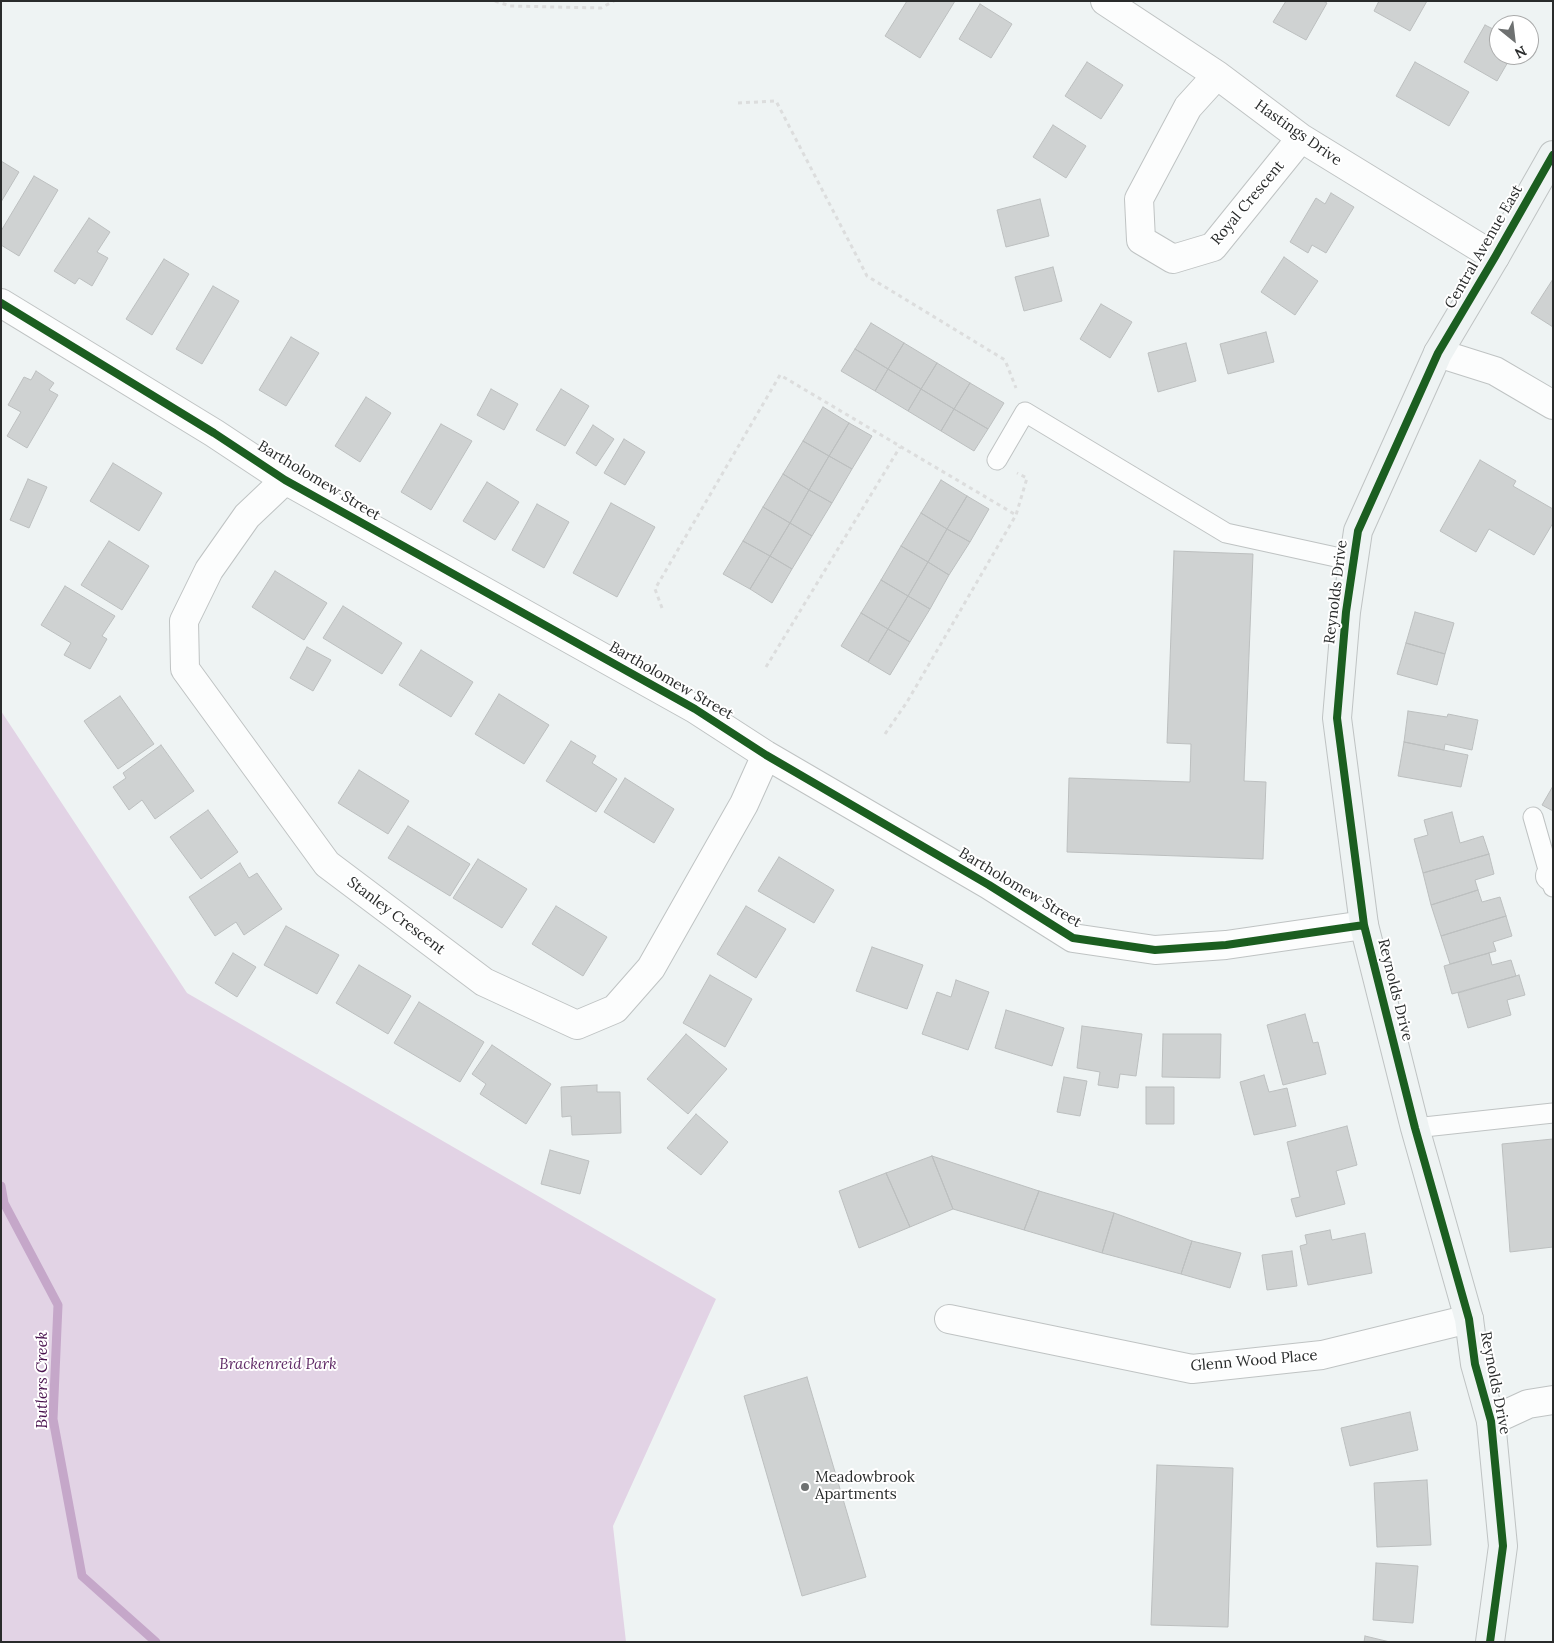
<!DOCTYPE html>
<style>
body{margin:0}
#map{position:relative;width:1554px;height:1643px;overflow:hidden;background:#eef3f3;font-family:Lora,serif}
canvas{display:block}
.frame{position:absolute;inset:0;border:2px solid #292b2b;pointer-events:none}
.north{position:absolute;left:1489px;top:15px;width:50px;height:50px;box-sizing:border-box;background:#fff;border:1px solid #a9aaaa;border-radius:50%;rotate:151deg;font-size:14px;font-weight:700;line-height:20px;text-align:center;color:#292b2b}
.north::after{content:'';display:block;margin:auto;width:18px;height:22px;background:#6e7171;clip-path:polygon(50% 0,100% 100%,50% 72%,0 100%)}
</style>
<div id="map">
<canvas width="1554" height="1643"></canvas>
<div class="frame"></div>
<div class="north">N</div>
</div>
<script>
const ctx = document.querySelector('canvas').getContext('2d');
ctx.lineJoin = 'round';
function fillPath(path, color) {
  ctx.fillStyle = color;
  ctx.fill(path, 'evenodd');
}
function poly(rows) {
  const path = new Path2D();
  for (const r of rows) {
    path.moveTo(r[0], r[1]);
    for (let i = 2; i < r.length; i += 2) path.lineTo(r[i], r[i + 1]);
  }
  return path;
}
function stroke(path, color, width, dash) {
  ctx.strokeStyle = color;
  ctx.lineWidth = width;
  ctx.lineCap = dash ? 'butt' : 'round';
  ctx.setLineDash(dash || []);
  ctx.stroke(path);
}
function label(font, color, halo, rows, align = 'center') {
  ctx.font = font + ' Lora,serif';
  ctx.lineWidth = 4;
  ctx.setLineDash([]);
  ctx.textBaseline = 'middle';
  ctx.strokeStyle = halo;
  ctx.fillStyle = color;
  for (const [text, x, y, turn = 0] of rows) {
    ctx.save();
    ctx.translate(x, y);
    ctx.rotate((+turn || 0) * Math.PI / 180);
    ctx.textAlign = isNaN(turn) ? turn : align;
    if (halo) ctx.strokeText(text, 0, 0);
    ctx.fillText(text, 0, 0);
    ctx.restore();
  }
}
fillPath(poly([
 [1,711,187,993,716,1299,613,1526,626,1642,1,1642]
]), '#e2d3e5');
stroke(poly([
 [1,1186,4,1203,58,1305,53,1419,82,1576,156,1642]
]), '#c5a7c9', 9);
const building = poly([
 [907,1,955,1,920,58,885,36,907,1],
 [1286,1,1323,1,1327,3,1306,40,1273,22,1286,1],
 [1379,1,1427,1,1410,31,1374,11,1379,1],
 [980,4,1012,24,991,58,959,39,980,4],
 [1485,25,1499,32,1499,55,1512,55,1497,81,1464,62,1485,25],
 [1087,62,1123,85,1101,119,1065,96,1087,62],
 [1415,62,1469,92,1449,126,1396,96,1415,62],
 [1053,125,1086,146,1066,178,1033,157,1053,125],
 [1,161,19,172,1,202,1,161],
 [34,176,58,190,19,256,1,245,1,231,34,176],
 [1331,193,1354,207,1326,253,1312,245,1308,253,1290,242,1316,198,1325,204,1331,193],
 [1040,199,1049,236,1006,247,997,210,1040,199],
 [89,218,110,232,97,252,108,258,92,286,79,278,75,284,54,271,89,218],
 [1284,257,1318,281,1295,315,1261,292,1284,257],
 [164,259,189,274,152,335,126,319,164,259],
 [1053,267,1062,301,1024,311,1015,277,1053,267],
 [1553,279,1553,327,1531,313,1553,279],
 [213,286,239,301,202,364,176,349,213,286],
 [1101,304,1132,322,1110,358,1080,339,1101,304],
 [871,323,904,343,888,369,855,349,871,323],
 [1266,332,1274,362,1228,374,1220,344,1266,332],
 [291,337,319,353,286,406,259,390,291,337],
 [904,343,937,363,921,389,888,369,904,343],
 [1186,343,1196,381,1158,392,1148,353,1186,343],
 [855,349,888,369,875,391,841,371,855,349],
 [937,363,970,383,954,409,921,389,937,363],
 [888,369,921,389,908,411,875,391,888,369],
 [36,371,54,383,49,390,58,395,27,448,7,436,21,412,8,405,24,377,31,380,36,371],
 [970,383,1004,403,988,429,954,409,970,383],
 [491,389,518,404,504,430,477,415,491,389],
 [561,389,589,406,565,446,536,430,561,389],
 [921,389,954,409,941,431,908,411,921,389],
 [366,397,391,413,360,462,335,446,366,397],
 [823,407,849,423,829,456,803,441,823,407],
 [954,409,988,429,974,451,941,431,954,409],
 [849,423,872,436,852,469,829,456,849,423],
 [441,424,472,441,431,510,401,492,441,424],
 [593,425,614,439,596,466,576,453,593,425],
 [624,439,645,452,625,485,604,473,624,439],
 [803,441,829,456,809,490,783,474,803,441],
 [829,456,852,469,832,503,809,490,829,456],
 [1480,460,1516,481,1513,486,1553,509,1553,523,1534,555,1489,529,1476,552,1440,531,1480,460],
 [113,463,162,493,139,531,90,501,113,463],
 [783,474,809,490,790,523,763,507,783,474],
 [28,479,47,487,29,528,10,520,28,479],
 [941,480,967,496,947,529,921,513,941,480],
 [487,482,519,502,495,540,463,521,487,482],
 [809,490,832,503,812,536,790,523,809,490],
 [967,496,989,509,970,542,947,529,967,496],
 [611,503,655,527,617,597,573,573,611,503],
 [537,504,569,522,544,568,512,550,537,504],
 [763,507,790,523,770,556,743,541,763,507],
 [921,513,947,529,928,562,901,546,921,513],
 [790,523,812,536,792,569,770,556,790,523],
 [947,529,970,542,949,575,928,562,947,529],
 [109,541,149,566,122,610,81,585,109,541],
 [743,541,770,556,750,589,723,574,743,541],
 [901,546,928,562,908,596,881,580,901,546],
 [1174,551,1253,554,1244,781,1266,782,1263,859,1067,852,1069,778,1190,782,1191,744,1167,743,1174,551],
 [770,556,792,569,772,603,750,589,770,556],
 [928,562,949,575,930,609,908,596,928,562],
 [275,571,327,603,304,640,252,607,275,571],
 [881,580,908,596,888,629,861,613,881,580],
 [65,586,115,616,102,636,107,639,90,669,64,655,71,643,41,625,65,586],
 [908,596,930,609,910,642,888,629,908,596],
 [343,606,402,643,382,674,323,638,343,606],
 [1415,612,1454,623,1445,654,1406,643,1415,612],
 [861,613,888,629,868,662,841,646,861,613],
 [888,629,910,642,890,675,868,662,888,629],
 [1406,643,1445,654,1437,685,1397,674,1406,643],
 [307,647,331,660,313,691,290,678,307,647],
 [421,650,473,682,451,717,399,685,421,650],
 [499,694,549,725,524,764,475,734,499,694],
 [120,696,154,744,118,769,84,721,120,696],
 [1408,711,1447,717,1448,714,1478,720,1472,750,1445,744,1444,750,1404,742,1408,711],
 [571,741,596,756,592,763,617,779,596,812,546,781,571,741],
 [1404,742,1468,755,1461,787,1398,776,1404,742],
 [161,745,194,791,155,819,142,800,129,810,113,787,126,778,123,773,161,745],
 [359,770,409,801,388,834,338,803,359,770],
 [625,778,674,809,654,843,604,812,625,778],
 [1553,786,1553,811,1542,805,1553,786],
 [208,810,238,852,201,879,170,837,208,810],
 [1452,812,1460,843,1483,836,1489,854,1423,873,1414,839,1428,835,1424,820,1452,812],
 [408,826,470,864,450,896,388,858,408,826],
 [1489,854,1494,874,1475,880,1478,890,1431,905,1423,873,1489,854],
 [779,857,834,890,814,923,758,891,779,857],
 [478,859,527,889,502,928,453,898,478,859],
 [240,863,249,878,257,873,282,909,244,935,236,922,215,936,189,897,240,863],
 [1478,890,1482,902,1500,897,1506,916,1441,936,1431,905,1478,890],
 [556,906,607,937,583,976,532,944,556,906],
 [746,906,786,929,756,978,717,954,746,906],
 [1506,916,1512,936,1493,942,1496,951,1450,964,1441,936,1506,916],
 [286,926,339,955,317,994,264,965,286,926],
 [872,947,923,965,907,1009,856,991,872,947],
 [233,953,256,967,237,997,215,983,233,953],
 [1489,953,1492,965,1511,960,1516,976,1452,994,1444,966,1489,953],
 [359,965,411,996,388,1034,336,1003,359,965],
 [710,975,752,999,725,1047,683,1023,710,975],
 [1519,975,1525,995,1507,1000,1511,1015,1468,1028,1458,993,1519,975],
 [956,980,989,992,968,1050,922,1034,937,992,951,997,956,980],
 [419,1002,484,1042,460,1082,394,1043,419,1002],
 [1006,1010,1064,1028,1052,1066,995,1048,1006,1010],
 [1305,1014,1313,1043,1318,1042,1326,1074,1283,1085,1267,1025,1305,1014],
 [1082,1026,1142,1034,1136,1076,1120,1074,1118,1088,1098,1085,1100,1072,1077,1068,1082,1026],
 [686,1034,727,1069,688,1114,647,1079,686,1034],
 [1163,1034,1221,1034,1220,1078,1162,1077,1163,1034],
 [492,1045,551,1084,526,1124,480,1094,486,1084,472,1074,492,1045],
 [1264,1075,1269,1092,1287,1088,1296,1126,1254,1135,1240,1082,1264,1075],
 [1064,1077,1087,1081,1080,1116,1057,1112,1064,1077],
 [597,1085,597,1092,620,1092,621,1133,572,1135,571,1116,562,1117,561,1087,597,1085],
 [1146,1087,1174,1087,1174,1124,1146,1124,1146,1087],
 [696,1114,728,1142,701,1175,667,1148,696,1114],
 [1347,1126,1357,1165,1336,1171,1345,1204,1296,1217,1291,1199,1300,1197,1287,1142,1347,1126],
 [1553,1139,1553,1247,1510,1252,1502,1144,1553,1139],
 [550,1150,589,1161,580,1194,541,1184,550,1150],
 [932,1156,953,1209,910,1227,886,1173,932,1156],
 [932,1156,1039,1191,1024,1230,953,1209,932,1156],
 [886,1173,910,1227,859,1248,839,1191,886,1173],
 [1039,1191,1114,1213,1102,1253,1024,1230,1039,1191],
 [1114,1213,1192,1241,1181,1274,1102,1253,1114,1213],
 [1330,1230,1332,1240,1365,1233,1372,1273,1308,1285,1300,1246,1307,1244,1305,1235,1330,1230],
 [1192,1241,1241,1253,1230,1288,1181,1274,1192,1241],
 [1292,1251,1297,1286,1267,1290,1262,1255,1292,1251],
 [807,1377,866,1577,802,1596,744,1396,807,1377],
 [1410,1412,1418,1450,1350,1466,1341,1428,1410,1412],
 [1157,1465,1233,1468,1228,1627,1151,1625,1157,1465],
 [1427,1480,1431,1545,1377,1547,1374,1483,1427,1480],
 [1376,1563,1418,1566,1413,1623,1373,1620,1376,1563],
 [1365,1636,1390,1642,1364,1642,1365,1636]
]);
fillPath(building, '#cfd2d2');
stroke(building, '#bcbfbf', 1);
const lane = poly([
 [997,460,1025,412,1226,533,1354,561],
 [1533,817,1553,887],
 [1415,1128,1553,1113]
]);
const street = poly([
 [1105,1,1217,75,1301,138,1495,257],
 [1217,75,1188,107,1139,199,1141,240,1173,259,1213,247,1301,138],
 [1,303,214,433,285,480,695,709,766,755,989,885,1073,938,1155,950,1226,945,1364,925],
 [1438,353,1495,371,1553,405],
 [285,480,247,516,209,570,184,621,185,669,327,864,484,982,577,1025,615,1009,651,968,744,804,766,755],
 [1550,876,1553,876],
 [949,1319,1192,1369,1322,1355,1469,1319],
 [1491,1421,1528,1404,1553,1400]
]);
const secondary = poly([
 [1490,1642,1503,1546,1491,1421,1475,1364,1469,1319,1415,1128,1364,925,1337,718,1346,612,1358,531,1438,353,1495,257,1553,155]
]);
stroke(lane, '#bfc3c3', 21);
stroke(street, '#bfc3c3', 30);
stroke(secondary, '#bfc3c3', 30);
stroke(poly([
 [495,1,510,6,601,8,614,1],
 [738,103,776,101,867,276,1005,360,1016,388],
 [662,608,655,589,780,375,1016,515],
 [766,667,900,447],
 [885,734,907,702,1016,515,1027,478,1017,473]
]), '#dcdddd', 3, [4, 4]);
stroke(lane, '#fcfdfd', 19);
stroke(street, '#fcfdfd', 28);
stroke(secondary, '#eef3f3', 28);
stroke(poly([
 [1,303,214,433,285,480,695,709,766,755,989,885,1073,938,1155,950,1226,945,1364,925],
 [1490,1642,1503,1546,1491,1421,1475,1364,1469,1319,1415,1128,1364,925,1337,718,1346,612,1358,531,1438,353,1495,257,1553,155]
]), '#1b5e20', 8);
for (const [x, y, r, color] of [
 [805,1487,5,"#6e7171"]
]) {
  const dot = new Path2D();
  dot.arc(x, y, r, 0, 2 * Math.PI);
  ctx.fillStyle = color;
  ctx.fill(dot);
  stroke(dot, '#fff', 2);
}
label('15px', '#292b2b', '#fff', [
 ["Hastings Drive",1298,133,35],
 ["Royal Crescent",1248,203,-50],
 ["Central Avenue East",1484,247,-60],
 ["Bartholomew Street",319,481,31],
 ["Reynolds Drive",1336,592,-83],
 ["Bartholomew Street",671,681,30],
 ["Bartholomew Street",1020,888,31],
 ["Stanley Crescent",396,916,37],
 ["Reynolds Drive",1395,990,76],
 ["Glenn Wood Place",1254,1361,-5],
 ["Reynolds Drive",1495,1383,79]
]);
label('italic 15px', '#602a66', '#fff', [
 ["Brackenreid Park",278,1365]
]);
label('15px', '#292b2b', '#fff', [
 ["Meadowbrook",815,1478],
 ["Apartments",815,1495]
], 'left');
label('italic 16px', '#49124e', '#fff', [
 ["Butlers Creek",42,1380,-90]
]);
</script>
